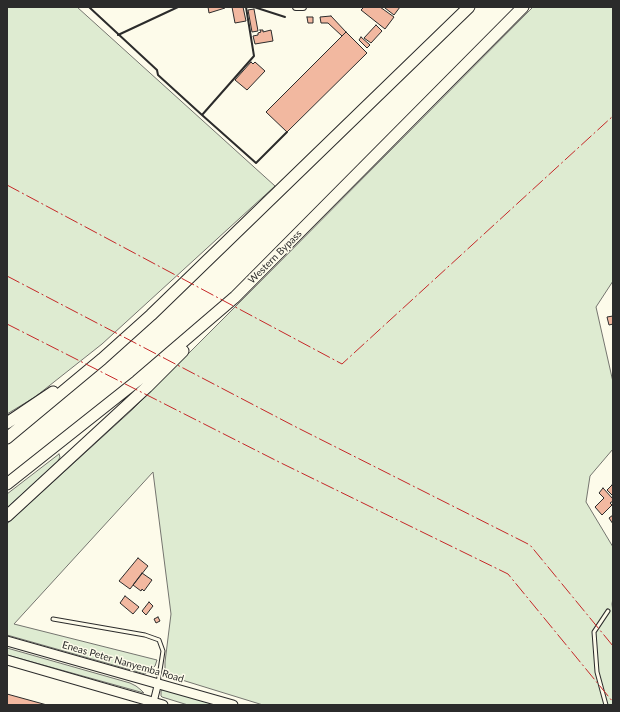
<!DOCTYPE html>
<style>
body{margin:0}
#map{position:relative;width:620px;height:712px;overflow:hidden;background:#fdfbea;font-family:Lato,sans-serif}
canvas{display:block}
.frame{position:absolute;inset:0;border:8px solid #2b2b2b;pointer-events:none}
</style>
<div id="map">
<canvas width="620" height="712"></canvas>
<div class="frame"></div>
</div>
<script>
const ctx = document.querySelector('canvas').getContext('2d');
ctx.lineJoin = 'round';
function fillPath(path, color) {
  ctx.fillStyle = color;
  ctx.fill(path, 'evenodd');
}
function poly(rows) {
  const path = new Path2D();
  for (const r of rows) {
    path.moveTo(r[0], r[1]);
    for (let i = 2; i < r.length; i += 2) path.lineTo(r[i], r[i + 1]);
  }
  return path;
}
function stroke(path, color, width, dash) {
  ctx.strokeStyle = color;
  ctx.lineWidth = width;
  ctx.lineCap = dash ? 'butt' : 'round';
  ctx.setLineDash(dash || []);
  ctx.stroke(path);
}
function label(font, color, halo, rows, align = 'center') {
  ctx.font = font + ' Lato,sans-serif';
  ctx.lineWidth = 3;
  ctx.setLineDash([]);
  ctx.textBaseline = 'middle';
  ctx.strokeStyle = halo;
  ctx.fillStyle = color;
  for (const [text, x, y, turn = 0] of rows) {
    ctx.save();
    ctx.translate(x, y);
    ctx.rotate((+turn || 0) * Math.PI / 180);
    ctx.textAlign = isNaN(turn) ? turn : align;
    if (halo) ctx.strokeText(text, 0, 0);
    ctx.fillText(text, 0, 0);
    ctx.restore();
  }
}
const green = poly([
 [7,7,77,7,275,186,102,344,35,397,7,414,7,7],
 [533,7,613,7,613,281,596,307,613,382,613,449,590,476,586,502,613,547,613,598,612,604,613,612,613,705,263,705,169,676,165,672,165,662,171,614,153,472,14,624,157,660,155,666,145,674,7,635,7,524,133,409,241,301,533,7],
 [59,454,60,457,58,461,7,508,7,494,59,454],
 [7,648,130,683,136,686,141,690,144,693,7,655,7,648],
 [164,689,216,705,188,705,162,697,161,696,161,691,164,689]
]);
fillPath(green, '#deebd1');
stroke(green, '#74746e', 1);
const building = poly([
 [208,7,225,7,225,8,209,13,208,7],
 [232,7,243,7,246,21,235,23,232,7],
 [364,7,380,7,394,17,385,29,361,10,364,7],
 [385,7,400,7,394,15,385,8,385,7],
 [254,9,258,31,252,32,248,10,254,9],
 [331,16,346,32,342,36,328,23,321,23,320,17,331,16],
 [307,17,313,17,313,23,308,23,307,17],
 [376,25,382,31,371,43,364,38,376,25],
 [260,30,263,30,263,32,271,30,273,41,255,44,253,36,258,35,258,33,261,32,260,30],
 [346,32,367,53,287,132,266,112,346,32],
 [361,37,370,45,367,48,359,40,361,37],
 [251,62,253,64,255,62,265,71,247,90,235,80,251,62],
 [613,316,613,324,609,325,607,317,613,316],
 [612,485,613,486,613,496,607,490,612,485],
 [603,488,613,499,613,501,610,503,612,505,602,515,595,507,604,498,599,493,603,488],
 [613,515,613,524,609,518,613,515],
 [138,558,148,566,130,589,119,581,138,558],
 [142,573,152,580,144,591,142,589,141,591,133,585,142,573],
 [125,596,139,607,133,614,120,603,125,596],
 [149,602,153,606,146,615,142,611,149,602],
 [158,617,160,621,156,623,154,619,158,617],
 [7,694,47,705,7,705,7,694]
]);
fillPath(building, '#f2b8a0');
stroke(building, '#2b2b2b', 1);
const service = poly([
 [53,619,145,635,159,640,163,651,158,683],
 [606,705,597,672,594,632,608,611]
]);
const minor = poly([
 [296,7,303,7],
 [153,704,158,684]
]);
const secondary = poly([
 [7,641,233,705],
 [7,660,163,705]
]);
const motorway = poly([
 [7,423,53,392],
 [7,438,102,359,151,315,469,7],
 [7,484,137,381,235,297,523,7],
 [7,516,147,387,183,351]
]);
stroke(service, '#2b2b2b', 5);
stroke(minor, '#2b2b2b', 8);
stroke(secondary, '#2b2b2b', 11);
stroke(motorway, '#2b2b2b', 13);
stroke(service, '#fdfbea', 3);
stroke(minor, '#fdfbea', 6);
stroke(secondary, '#fdfbea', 9);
stroke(motorway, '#fdfbea', 11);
stroke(poly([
 [89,7,157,70,158,75,202,115,256,163,287,132],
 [254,7,285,17],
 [118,35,178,7],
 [202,115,254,56,246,7]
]), '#2b2b2b', 2);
stroke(poly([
 [7,185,342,364,613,116],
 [7,276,294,426,530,545,613,646],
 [7,324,279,462,508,574,613,702]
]), '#c62828', 1, [14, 3, 2, 3]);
label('10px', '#2b2b2b', '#fdfbea', [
 ["Western Bypass",275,257,-45],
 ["Eneas Peter Nanyemba Road",123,662,16]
]);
</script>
